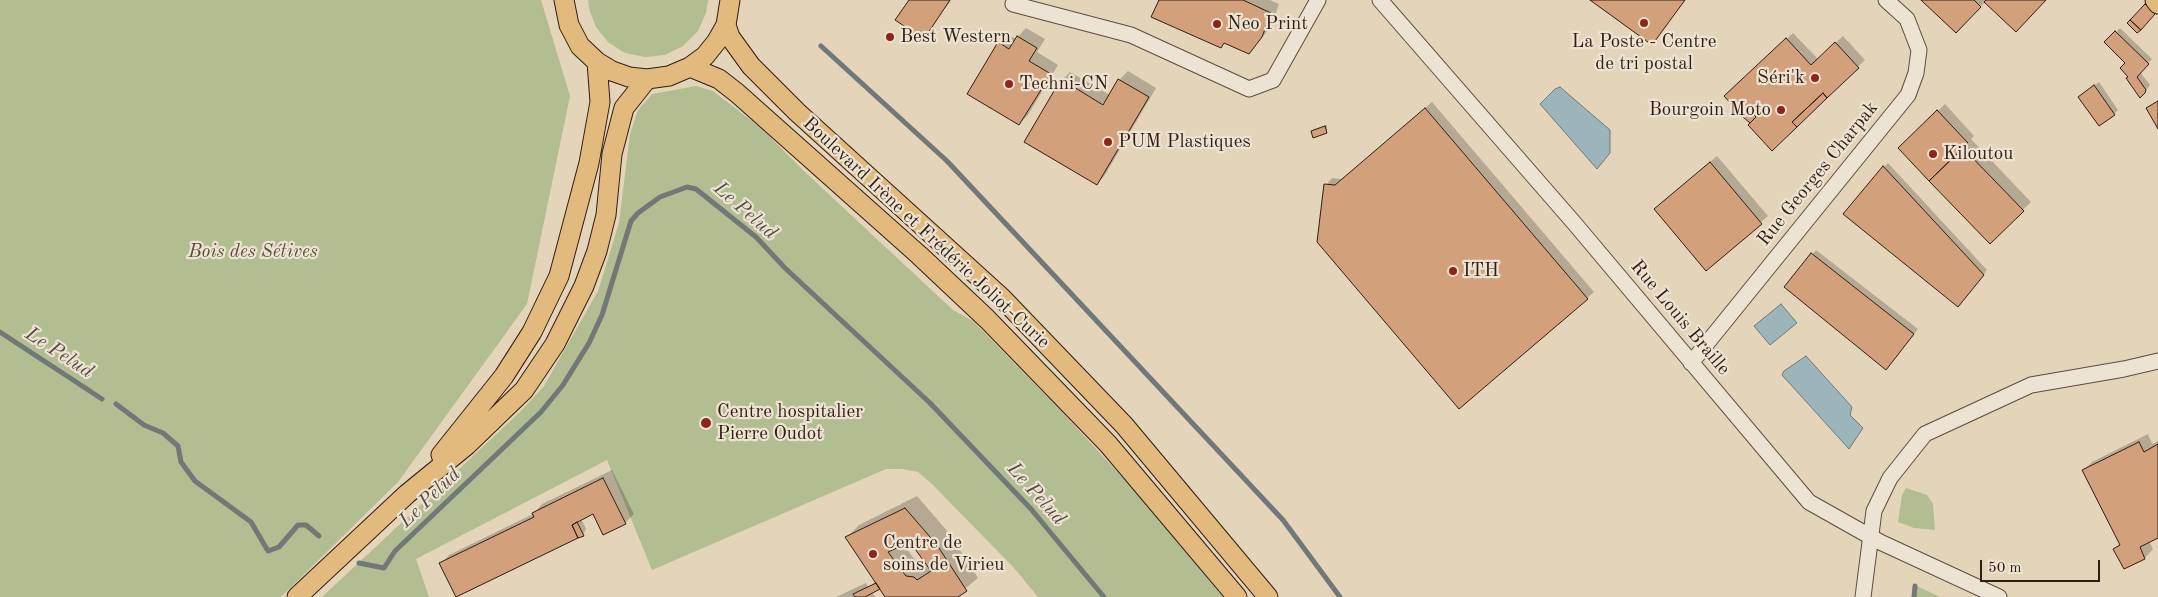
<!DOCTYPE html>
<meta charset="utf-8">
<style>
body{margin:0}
#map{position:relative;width:2158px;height:597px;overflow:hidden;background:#e4d4ba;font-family:"Old Standard TT",serif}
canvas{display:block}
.scale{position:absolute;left:1980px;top:560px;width:120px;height:22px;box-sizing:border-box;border:2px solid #311d13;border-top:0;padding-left:6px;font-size:15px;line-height:18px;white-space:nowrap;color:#311d13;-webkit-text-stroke:4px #ede3d2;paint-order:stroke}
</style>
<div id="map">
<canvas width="2158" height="597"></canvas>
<div class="scale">50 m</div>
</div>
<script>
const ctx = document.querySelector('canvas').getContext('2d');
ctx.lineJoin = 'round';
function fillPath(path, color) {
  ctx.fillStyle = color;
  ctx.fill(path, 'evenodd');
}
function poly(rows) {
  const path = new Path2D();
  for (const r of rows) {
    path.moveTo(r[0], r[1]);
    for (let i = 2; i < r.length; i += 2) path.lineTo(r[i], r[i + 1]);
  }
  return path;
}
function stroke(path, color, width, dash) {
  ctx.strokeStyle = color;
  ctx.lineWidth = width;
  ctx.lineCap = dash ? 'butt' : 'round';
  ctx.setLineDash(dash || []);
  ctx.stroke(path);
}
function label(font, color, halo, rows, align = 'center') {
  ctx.font = font + ' "Old Standard TT",serif';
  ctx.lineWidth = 4.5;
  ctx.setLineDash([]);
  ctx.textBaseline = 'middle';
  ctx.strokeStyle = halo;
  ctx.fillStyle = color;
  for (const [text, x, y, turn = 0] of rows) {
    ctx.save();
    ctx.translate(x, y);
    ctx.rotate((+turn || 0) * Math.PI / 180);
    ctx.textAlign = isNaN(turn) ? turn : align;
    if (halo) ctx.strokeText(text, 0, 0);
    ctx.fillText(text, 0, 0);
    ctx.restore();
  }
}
fillPath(poly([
 [0,0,541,0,570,96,527,304,398,482,281,597,0,597],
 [588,0,708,0,706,13,698,31,683,46,665,55,645,57,625,53,608,42,596,27,589,9],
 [696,86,713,91,761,128,806,173,953,310,973,321,1064,414,1143,500,1223,597,1038,597,1015,569,932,484,918,472,902,469,886,469,652,570,607,460,416,559,429,597,322,597,520,412,544,386,598,291,619,223,630,134,638,110,652,94],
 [1906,488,1927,495,1933,504,1935,530,1914,528,1898,522,1902,495],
 [1917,586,1940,597,1916,597]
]), '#b2bd91');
const water = poly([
 [1560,87,1610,130,1610,153,1597,169,1540,104,1555,89,1560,87],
 [1781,304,1797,323,1770,345,1754,326,1781,304],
 [1806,356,1852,407,1850,415,1863,428,1849,449,1782,375,1784,371,1806,356]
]);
fillPath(water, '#9bb5bb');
stroke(water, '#717878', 1);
fillPath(poly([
 [910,0,951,0,923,38],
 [1160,0,1270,0,1279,4,1271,27,1249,53,1225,42,1221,47],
 [1923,0,2045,0,1986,1,1956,32],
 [1026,28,1045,39,1037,52,1058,65,1028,115,1019,124,999,43,1007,34,1016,39],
 [2120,28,2152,59,2140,72,2150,85,2145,92,2129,76,2127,63,2106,42],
 [1793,33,1818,59,1843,36,1865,60,1826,97,1758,117,1726,96],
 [1128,71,1156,88,1105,175,1097,184,1062,80,1070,72,1110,95,1119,80],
 [2099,82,2118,110,2114,114,2080,97],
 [1432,102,1594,292,1459,408,1318,242,1326,185,1332,178,1342,179],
 [1945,104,1974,136,1971,139,2031,202,1990,242,1900,148],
 [1327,125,1327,132,1314,136,1312,131,1314,129],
 [1717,156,1768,216,1706,269,1662,203],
 [1888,163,1987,270,1962,302,1884,167],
 [1816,250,1918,329,1890,364,1786,287],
 [2148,434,2152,444,2158,441,2158,537,2149,541,2153,549,2145,558,2124,567,2115,549,2120,543,2084,470,2092,462],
 [612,470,634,514,625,523,593,513,581,518,586,529,583,535,457,597,441,564,449,555,533,514,542,504],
 [917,496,949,533,978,578,955,597,887,597,881,587,872,592,875,597,836,597,866,583,868,587,877,582,847,537,859,525],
 [910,541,928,565,919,565,903,544]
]), '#0003');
stroke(poly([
 [821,46,947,161,1283,520,1340,597],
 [0,332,102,399],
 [116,404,144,425,163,433,178,446,181,462,195,481,251,522,268,551,279,547,298,525,306,525,319,536],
 [359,563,384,568,395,551,541,412,563,385,589,343,602,315,631,221,638,213,660,197,687,187,696,189,756,237,785,268,930,403,1031,509,1104,597],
 [1914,597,1915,586]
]), '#717878', 5);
const building = poly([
 [909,0,950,0,924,39,895,20,909,0],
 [1159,0,1243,0,1271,13,1262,37,1249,54,1224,43,1221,48,1151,17,1159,0],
 [1590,0,1685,0,1652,45,1590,0],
 [1921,0,1974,0,1981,7,1956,33,1921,0],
 [1986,0,2046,0,2016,32,1984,2,1986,0],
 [2145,4,2155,14,2141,30,2130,20,2145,4],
 [2130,20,2141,30,2137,33,2127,23,2130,20],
 [2115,31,2149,64,2137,77,2146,90,2145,93,2140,98,2126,78,2128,77,2120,68,2125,63,2104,42,2115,31],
 [1017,36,1037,48,1029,61,1051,74,1019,125,967,94,998,42,1009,49,1017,36],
 [1786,38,1811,65,1835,42,1859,68,1827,98,1823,93,1792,122,1797,127,1772,151,1748,125,1756,117,1750,110,1743,117,1724,96,1786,38],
 [1061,79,1103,105,1118,79,1149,97,1097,185,1024,142,1061,79],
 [2094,85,2115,115,2099,126,2078,97,2094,85],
 [1823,93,1827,98,1797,127,1792,122,1823,93],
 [2158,101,2158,129,2146,108,2158,101],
 [1425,108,1588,299,1459,409,1317,242,1324,184,1335,185,1425,108],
 [1750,110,1756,117,1750,123,1743,117,1750,110],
 [1937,110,1968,143,1929,181,1898,148,1937,110],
 [1325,126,1327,133,1313,138,1311,131,1325,126],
 [1963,148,2024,211,1990,244,1929,181,1963,148],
 [1710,162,1762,224,1706,271,1654,209,1710,162],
 [1883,166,1984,275,1958,307,1843,214,1883,166],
 [1811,253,1914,334,1886,370,1784,287,1811,253],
 [2139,442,2144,452,2158,444,2158,538,2140,547,2145,559,2124,569,2113,549,2120,545,2082,470,2139,442],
 [603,478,626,524,603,535,593,514,572,525,578,538,456,597,439,563,534,517,532,513,603,478],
 [905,508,937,545,967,591,958,597,885,597,845,537,905,508],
 [910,542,931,571,917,580,914,577,906,576,888,552,910,542],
 [577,522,584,536,578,538,572,525,577,522],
 [876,583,880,589,865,597,855,597,853,594,876,583]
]);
fillPath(building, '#d3a07c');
stroke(building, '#311d13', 1);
const minor = poly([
 [1380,0,1575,224,1809,502,1880,542,1999,597],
 [1013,4,1131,35,1249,89,1273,80,1318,0],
 [1691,363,1908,95,1916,73,1919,50,1907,19,1886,0],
 [1863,597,1874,511,1890,478,1925,434,2031,385,2124,369,2158,361]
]);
const major = poly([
 [564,0,569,25,580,46,597,62,612,71,629,77,647,79,669,76,690,67,705,56,717,41,726,25,730,0],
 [2155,0,2158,4],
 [726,25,730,37,751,66,797,112,1002,298,1124,425,1268,597],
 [690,67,719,79,737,93,919,255,987,319,1108,444,1237,597],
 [441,455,504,376,532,332,559,276,589,163,600,102,597,62],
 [297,597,407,494,467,445,524,390,555,344,584,286,597,251,606,215,612,154,624,108,647,79]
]);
stroke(minor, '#5e4b3d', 17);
stroke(major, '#311d13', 21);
stroke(minor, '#ede3d2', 15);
stroke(major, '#e2ba7d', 19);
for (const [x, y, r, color] of [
 [1644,23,5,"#8f2418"],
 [1217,24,5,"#8f2418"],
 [890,37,5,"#8f2418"],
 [1815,78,5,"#8f2418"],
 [1009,84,5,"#8f2418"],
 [1781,110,5,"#8f2418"],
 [1108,142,5,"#8f2418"],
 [1933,154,5,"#8f2418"],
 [1453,271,5,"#8f2418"],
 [706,423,6,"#8f2418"],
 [873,554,5,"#8f2418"]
]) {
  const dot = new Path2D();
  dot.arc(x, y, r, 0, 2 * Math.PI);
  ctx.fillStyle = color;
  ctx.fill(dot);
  stroke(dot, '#ede3d2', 2);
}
label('19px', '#311d13', '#ede3d2', [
 ["Neo Print",1227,24],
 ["Best Western",900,37],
 ["La Poste - Centre",1644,42,"center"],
 ["de tri postal",1644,64,"center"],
 ["Séri'k",1805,78,"right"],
 ["Techni-CN",1019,84],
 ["Bourgoin Moto",1771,110,"right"],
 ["PUM Plastiques",1118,142],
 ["Kiloutou",1943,154],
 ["ITH",1463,271],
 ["Centre hospitalier",717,412],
 ["Pierre Oudot",717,434],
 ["Centre de",883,543],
 ["soins de Virieu",883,565]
], 'left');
label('19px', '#311d13', '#ede3d2', [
 ["Rue Georges Charpak",1818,174,-51],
 ["Boulevard Irène et Frédéric Joliot-Curie",926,233,43],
 ["Rue Louis Braille",1680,318,50]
]);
label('italic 19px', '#584d39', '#ede3d2', [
 ["Bois des Sétives",253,252]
]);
label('italic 20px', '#514b45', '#ede3d2', [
 ["Le Pelud",745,211,41],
 ["Le Pelud",59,353,33],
 ["Le Pelud",1036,494,48],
 ["Le Pelud",430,498,-44]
]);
</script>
